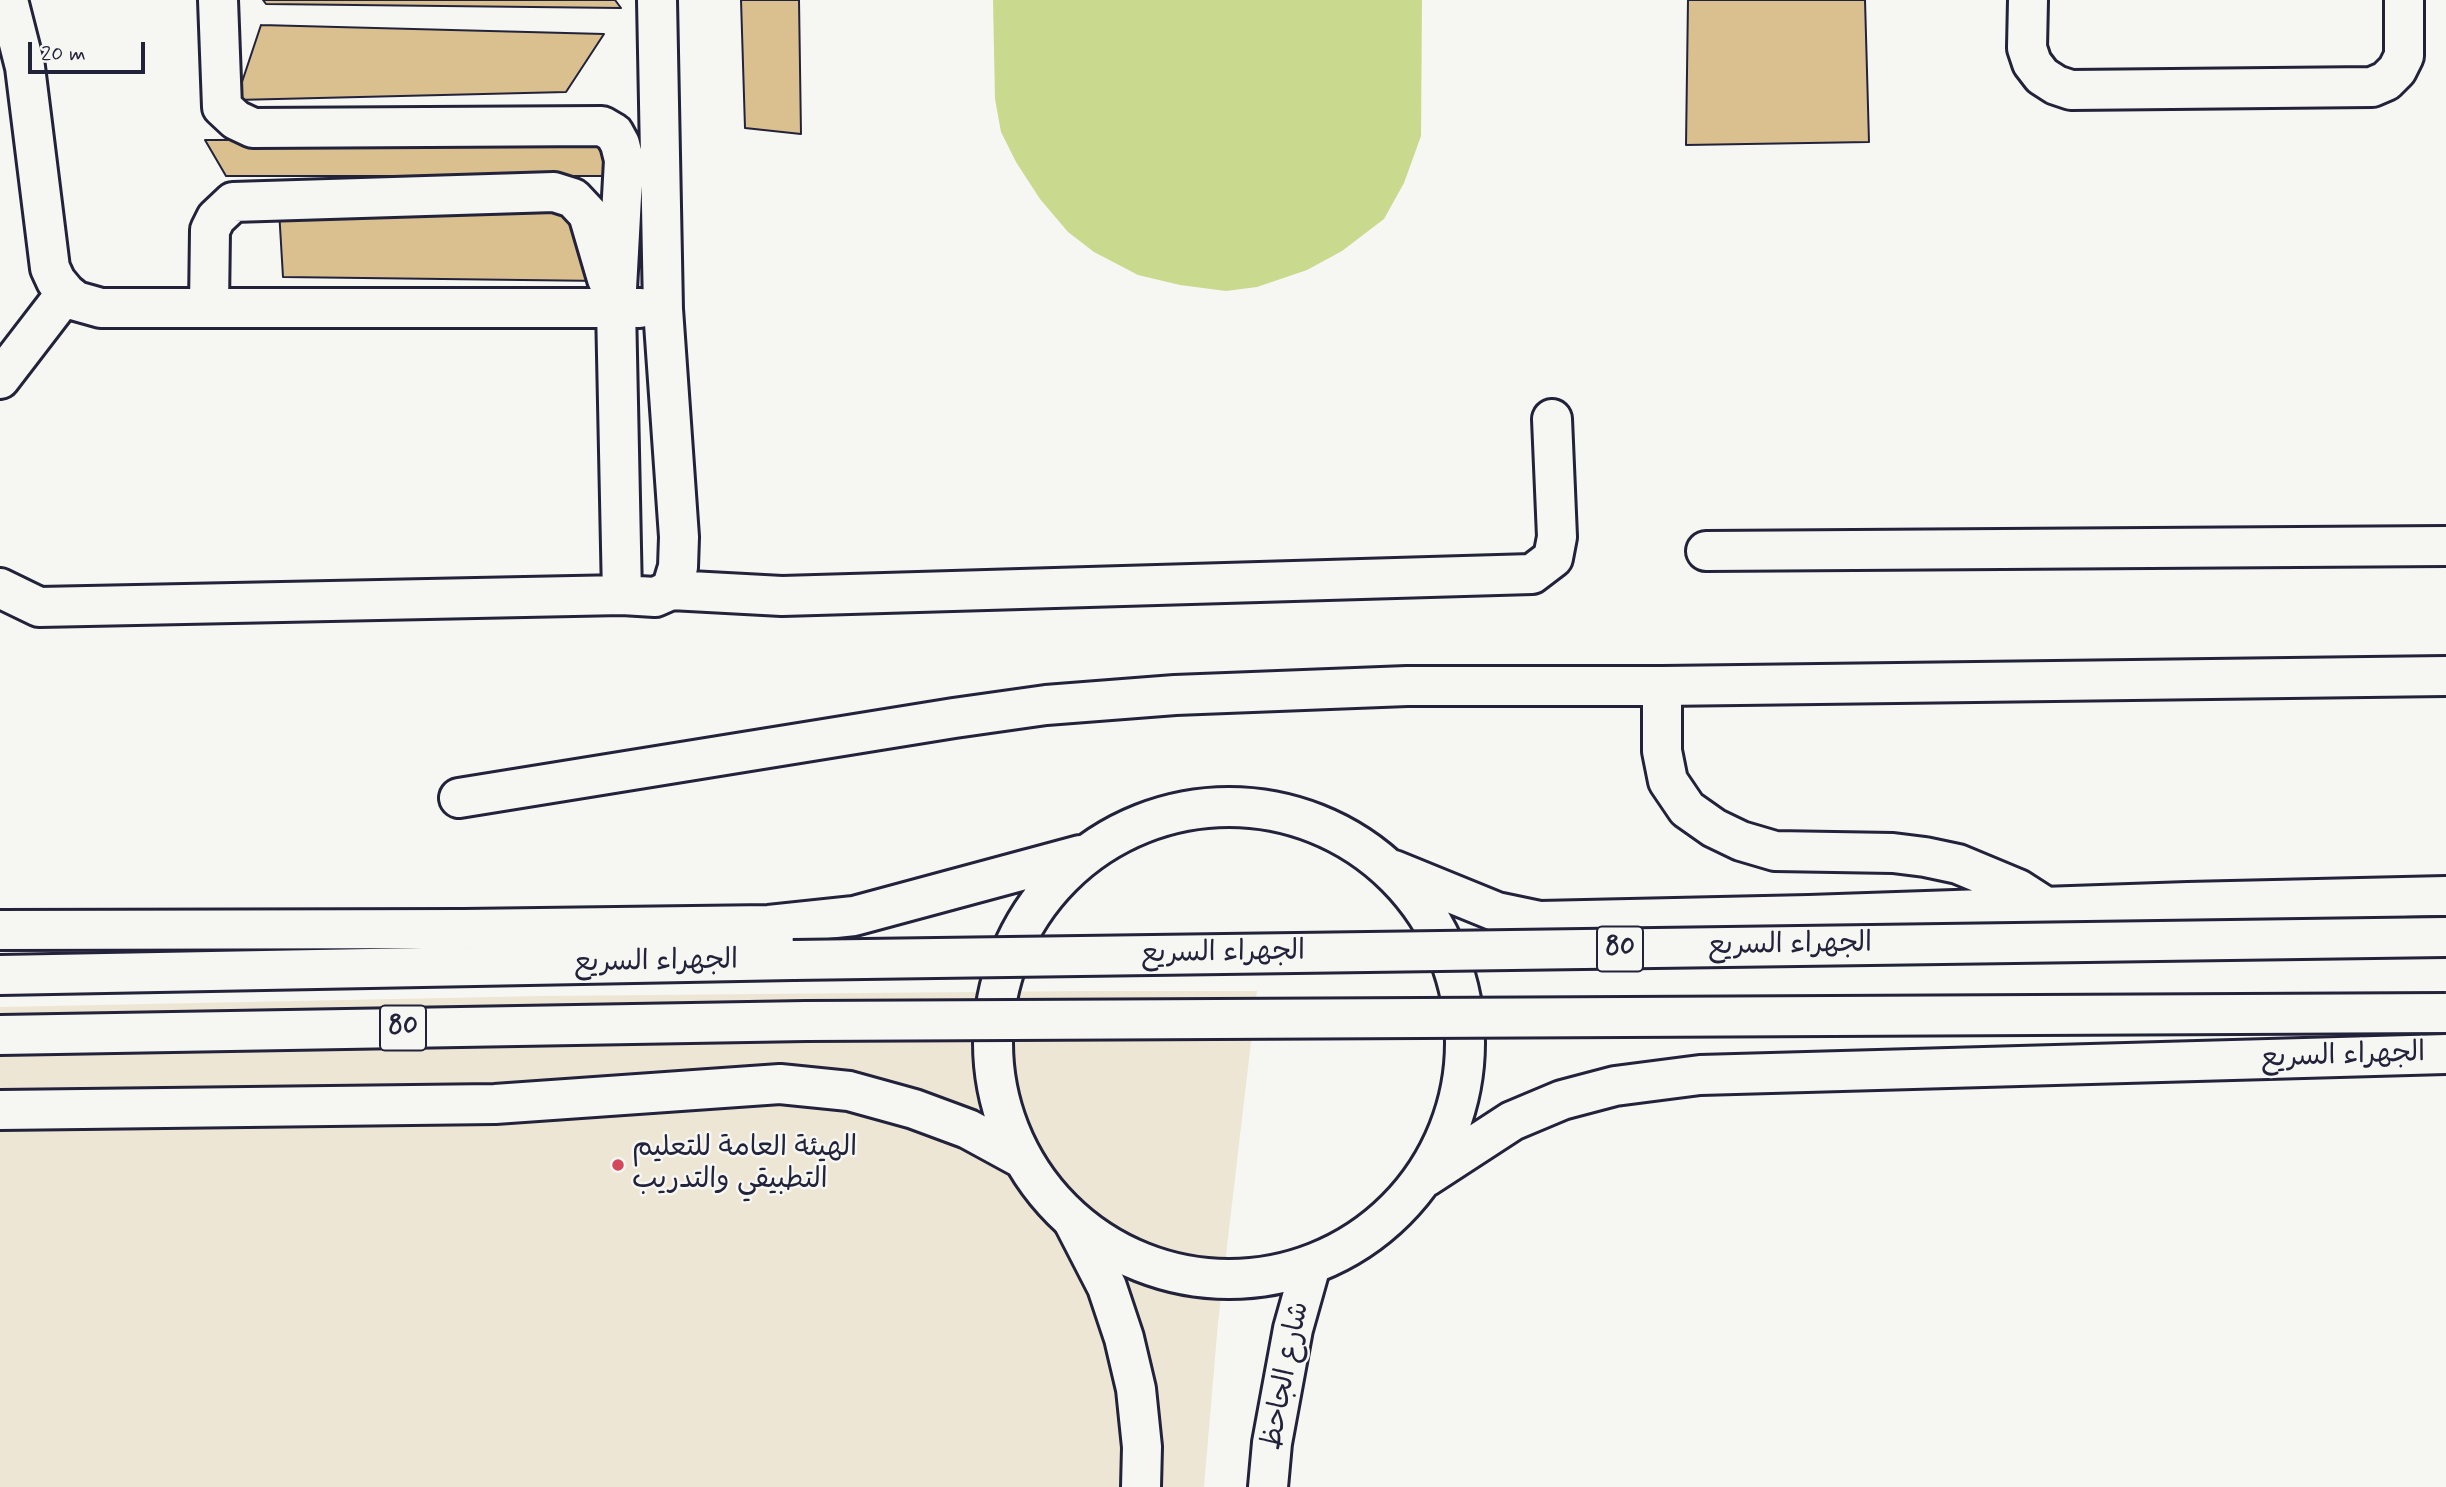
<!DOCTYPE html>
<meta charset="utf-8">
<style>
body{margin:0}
#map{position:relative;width:2446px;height:1487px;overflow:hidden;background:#f6f6f2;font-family:Mynerve,sans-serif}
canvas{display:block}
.scale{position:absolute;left:28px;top:42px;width:117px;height:32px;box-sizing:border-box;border:4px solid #22223b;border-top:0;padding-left:9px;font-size:21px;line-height:24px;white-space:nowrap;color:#22223b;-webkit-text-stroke:5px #f6f6f2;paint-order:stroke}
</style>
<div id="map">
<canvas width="2446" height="1487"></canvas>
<div class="scale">20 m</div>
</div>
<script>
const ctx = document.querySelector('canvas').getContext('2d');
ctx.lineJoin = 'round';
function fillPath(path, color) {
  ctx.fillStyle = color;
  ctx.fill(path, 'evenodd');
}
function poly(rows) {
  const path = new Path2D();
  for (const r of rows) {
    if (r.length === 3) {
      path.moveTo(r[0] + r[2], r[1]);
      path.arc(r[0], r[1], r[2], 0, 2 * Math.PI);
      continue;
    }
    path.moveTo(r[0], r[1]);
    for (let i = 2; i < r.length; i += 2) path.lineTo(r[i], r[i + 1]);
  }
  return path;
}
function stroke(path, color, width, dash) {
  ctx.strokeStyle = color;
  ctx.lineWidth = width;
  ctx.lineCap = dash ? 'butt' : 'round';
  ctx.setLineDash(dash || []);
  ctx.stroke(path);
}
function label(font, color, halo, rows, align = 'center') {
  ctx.font = font + ' Mynerve,"Playpen Sans Arabic",sans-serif';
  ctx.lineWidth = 5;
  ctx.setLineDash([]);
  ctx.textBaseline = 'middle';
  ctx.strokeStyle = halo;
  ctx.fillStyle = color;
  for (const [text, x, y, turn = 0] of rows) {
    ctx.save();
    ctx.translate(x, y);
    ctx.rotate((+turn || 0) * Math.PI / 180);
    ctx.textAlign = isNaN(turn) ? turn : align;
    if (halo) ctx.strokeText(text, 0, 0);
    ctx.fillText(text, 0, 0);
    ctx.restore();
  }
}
fillPath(poly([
 [1082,991,1257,991,1218,1323,1204,1487,0,1487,0,1007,542,996]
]), '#eee6d4');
fillPath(poly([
 [993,0,1422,0,1421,136,1404,183,1384,219,1342,251,1307,270,1257,287,1226,291,1180,285,1138,275,1094,252,1068,232,1040,199,1016,162,1001,132,995,99]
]), '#c9da8e');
const building = poly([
 [263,0,615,0,621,8,266,4,263,0],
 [741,0,799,0,801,134,745,128,741,0],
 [1688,0,1865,0,1869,142,1686,145,1688,0],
 [261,25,604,34,566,92,236,100,261,25],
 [605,139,617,176,226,176,205,140,605,139],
 [560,208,602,281,283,277,279,210,560,208]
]);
fillPath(building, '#dabf8f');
stroke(building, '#22223b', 2);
const minor = poly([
 [8,0,25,67,50,268,56,281,66,293,76,301,101,308,640,308],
 [218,0,222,107,236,120,253,128,602,126,614,133,620,144,624,160,616,307,622,595],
 [2028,0,2027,48,2032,63,2042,76,2056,85,2071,90,2372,87,2386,81,2397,70,2404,56,2404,0],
 [209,307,210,230,216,218,233,202,554,192,573,198,588,214,607,279],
 [0,379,66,293],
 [1706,551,2446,546],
 [0,588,39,607,622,595,655,597,671,590,678,567,679,537,663,309,657,0],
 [671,590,782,596,1532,574,1553,558,1557,537,1552,419],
 [459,798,954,718,1046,705,1175,695,1407,686,1662,686,2446,676],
 [1073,1221,1107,1287,1124,1338,1136,1389,1142,1447,1141,1487],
 [1268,1487,1272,1443,1293,1329,1311,1265]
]);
const major = poly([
 [1662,686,1662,751,1668,781,1687,809,1714,828,1741,841,1775,851,1893,853,1925,857,1958,864,2018,889,2046,907],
 [1229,1043,236],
 [1394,870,1497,912,1540,921,1809,915,2188,902,2446,896],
 [0,930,463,929,769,925,854,916,1080,855],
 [0,1110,495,1104,780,1084,849,1091,914,1109,968,1129,1023,1159],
 [1426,1177,1512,1121,1562,1100,1615,1086,1700,1075,2446,1054]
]);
const highway = poly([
 [0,975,793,960],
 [0,1035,806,1021]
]);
stroke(minor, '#22223b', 44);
stroke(major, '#22223b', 44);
stroke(highway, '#22223b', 44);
stroke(minor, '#f6f6f2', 38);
stroke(major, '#f6f6f2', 38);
stroke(highway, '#f6f6f2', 38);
const highwayBridge = poly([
 [793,960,2446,937],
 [806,1021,2446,1013]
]);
stroke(highwayBridge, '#22223b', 44, []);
stroke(highwayBridge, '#f6f6f2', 38);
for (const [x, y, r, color] of [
 [618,1165,7,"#d1495b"]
]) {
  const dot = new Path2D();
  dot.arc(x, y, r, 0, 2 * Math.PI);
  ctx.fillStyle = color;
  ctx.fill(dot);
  stroke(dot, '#f6f6f2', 2.5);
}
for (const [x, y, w] of [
 [1620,949,46],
 [403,1028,46]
]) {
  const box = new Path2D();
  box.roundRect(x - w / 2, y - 22.5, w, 45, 5);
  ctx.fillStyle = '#f6f6f2';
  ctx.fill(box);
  stroke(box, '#22223b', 2);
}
label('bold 26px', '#22223b', null, [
 ["80",1620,949],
 ["80",403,1028]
]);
label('28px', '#22223b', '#f6f6f2', [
 ["الجهراء السريع",1790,946,-1],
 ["الجهراء السريع",1223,954,-1],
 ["الجهراء السريع",656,963,-1],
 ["الجهراء السريع",2343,1057,-2],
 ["شارع الجاحظ",1287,1376,-79]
]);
label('28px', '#22223b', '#f6f6f2', [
 ["الهيئة العامة للتعليم",632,1149],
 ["التطبيقي والتدريب",632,1181]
], 'left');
</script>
